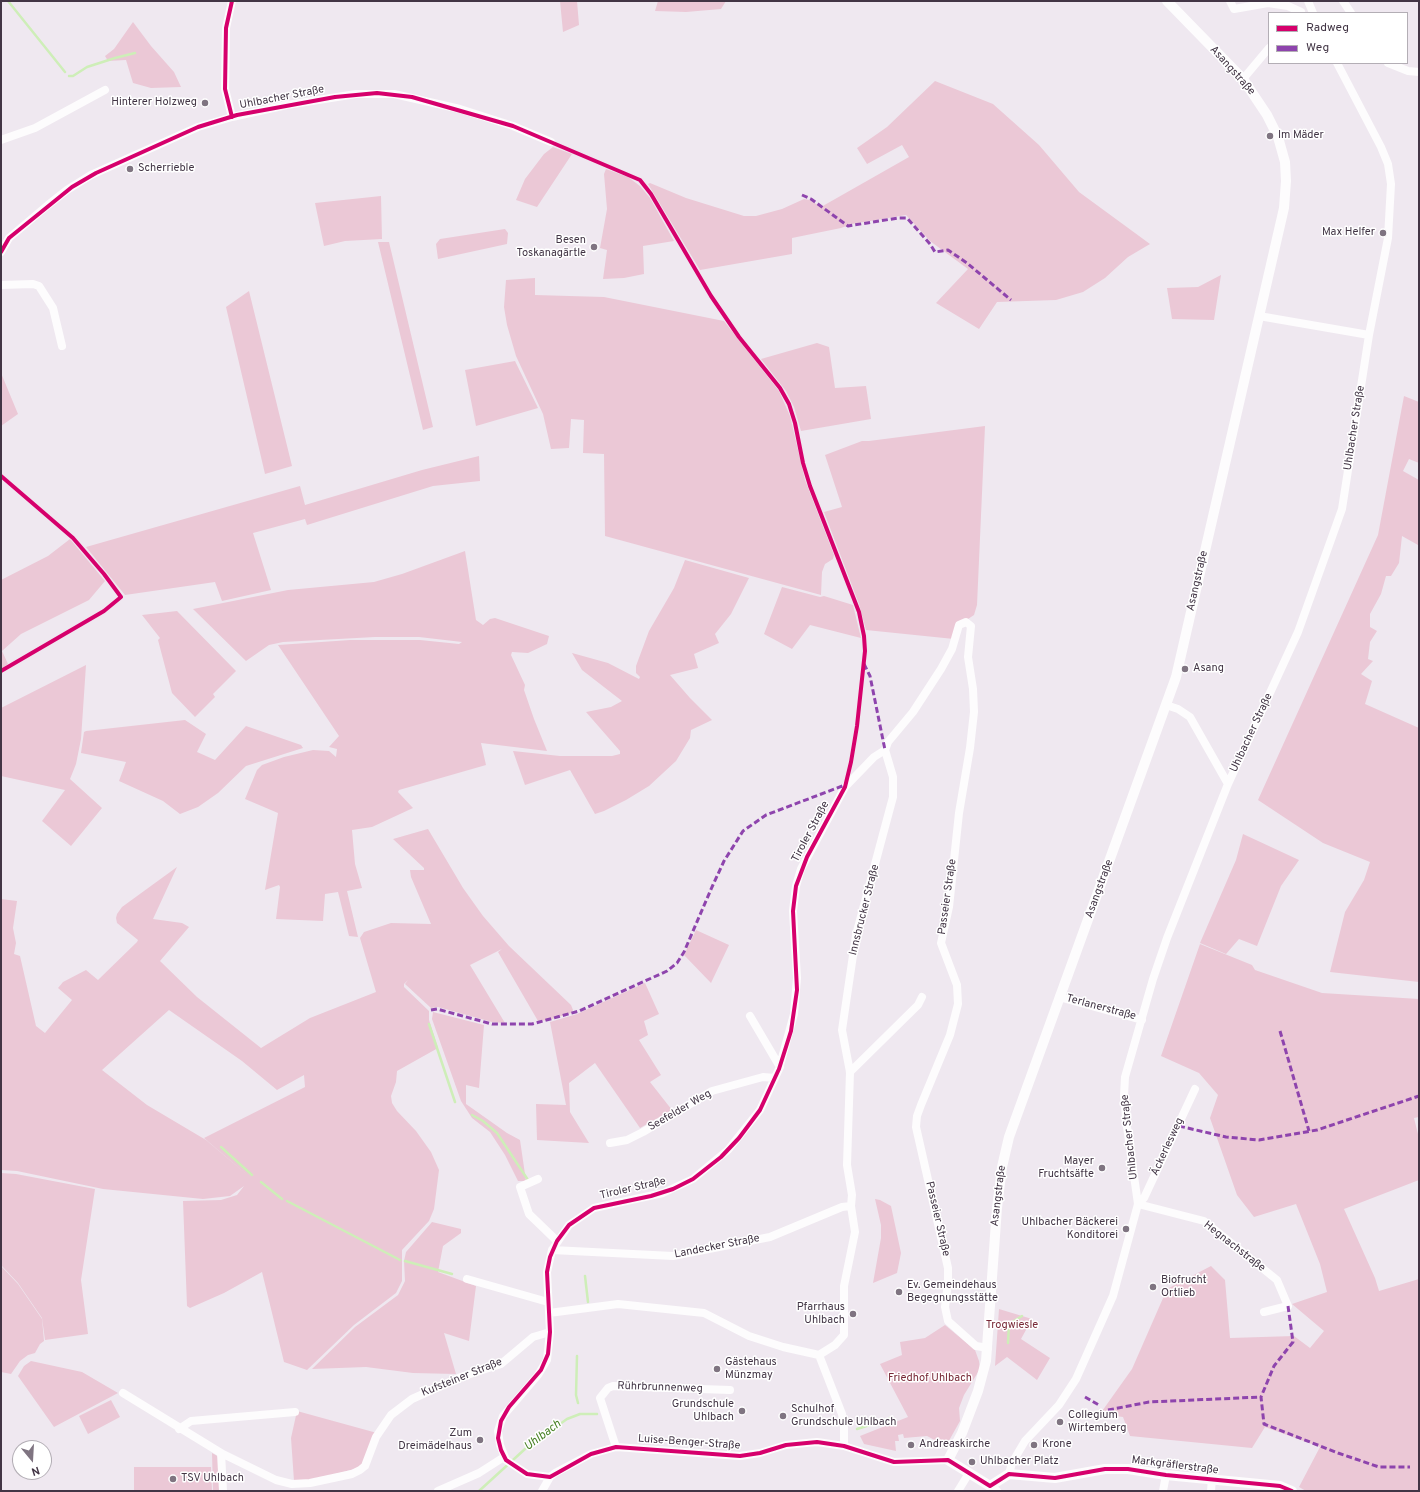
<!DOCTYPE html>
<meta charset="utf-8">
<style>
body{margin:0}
#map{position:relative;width:1420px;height:1492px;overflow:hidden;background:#efe8f0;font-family:Overpass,sans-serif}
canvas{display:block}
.frame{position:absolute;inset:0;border:2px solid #423545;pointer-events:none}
.legend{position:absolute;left:1268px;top:12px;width:140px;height:52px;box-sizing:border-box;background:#fff;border:1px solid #b3aeb5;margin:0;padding:5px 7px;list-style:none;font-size:12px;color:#423545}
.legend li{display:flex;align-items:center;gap:8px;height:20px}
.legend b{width:20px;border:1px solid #b3aeb5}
.north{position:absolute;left:12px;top:1440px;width:40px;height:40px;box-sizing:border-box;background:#fff;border:1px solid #b3aeb5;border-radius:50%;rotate:162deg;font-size:11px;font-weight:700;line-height:16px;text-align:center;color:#423545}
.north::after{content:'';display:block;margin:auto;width:14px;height:18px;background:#7f7481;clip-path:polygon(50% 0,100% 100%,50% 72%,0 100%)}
</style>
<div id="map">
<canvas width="1420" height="1492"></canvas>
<div class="frame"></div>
<ul class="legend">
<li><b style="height:5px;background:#d6006c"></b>Radweg</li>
<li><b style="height:5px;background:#8e44ad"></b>Weg</li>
</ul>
<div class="north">N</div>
</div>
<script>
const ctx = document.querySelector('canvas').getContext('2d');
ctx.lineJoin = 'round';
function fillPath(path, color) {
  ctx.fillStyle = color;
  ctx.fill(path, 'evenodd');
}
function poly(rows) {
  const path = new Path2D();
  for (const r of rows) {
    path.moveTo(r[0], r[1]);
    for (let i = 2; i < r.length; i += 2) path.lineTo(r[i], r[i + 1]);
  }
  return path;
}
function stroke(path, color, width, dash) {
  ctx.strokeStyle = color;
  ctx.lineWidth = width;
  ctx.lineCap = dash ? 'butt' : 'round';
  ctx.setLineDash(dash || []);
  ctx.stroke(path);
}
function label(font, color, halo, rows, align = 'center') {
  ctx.font = font + ' Overpass,sans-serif';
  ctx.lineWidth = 3;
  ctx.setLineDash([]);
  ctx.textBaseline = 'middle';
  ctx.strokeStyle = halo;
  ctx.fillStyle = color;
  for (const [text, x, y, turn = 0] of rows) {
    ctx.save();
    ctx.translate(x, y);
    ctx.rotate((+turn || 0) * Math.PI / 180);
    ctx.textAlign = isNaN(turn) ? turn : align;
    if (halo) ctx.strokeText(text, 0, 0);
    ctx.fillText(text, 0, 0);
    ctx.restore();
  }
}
fillPath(poly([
 [560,1,577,1,579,25,563,32],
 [658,1,726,1,721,9,686,12,655,11],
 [133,22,151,46,174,72,181,87,151,88,133,83,126,60,108,61,105,56,114,49],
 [935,81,993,104,1039,145,1079,192,1150,244,1128,257,1105,278,1083,292,1056,300,997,302,979,329,936,303,968,269,930,241,906,215,852,224,841,228,792,238,792,254,700,270,648,184,650,183,686,198,744,216,756,216,782,209,804,199,810,200,821,207,909,157,902,145,867,164,857,148,887,127],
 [553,147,572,154,537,207,516,200,525,179,544,154],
 [606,169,628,177,640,186,650,198,674,241,643,246,644,274,624,278,603,279,607,250,600,248,607,209,604,174],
 [381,196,382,239,345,241,324,246,315,203],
 [505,229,508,233,507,244,438,259,436,244,440,239],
 [378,242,389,242,433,427,423,430],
 [1221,275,1214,320,1172,319,1167,288,1198,287],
 [535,278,535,295,604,297,724,321,779,391,790,416,805,480,834,555,833,559,825,564,822,572,821,595,605,536,604,454,583,453,584,420,571,419,569,448,551,449,543,414,516,356,507,325,504,307,506,280],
 [249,291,292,466,265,474,226,307],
 [817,343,829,347,835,388,866,386,871,419,801,431,794,407,786,391,761,359],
 [515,361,538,408,476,426,465,370],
 [1,373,18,414,1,426],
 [1404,396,1419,402,1419,463,1409,459,1403,471,1419,480,1419,543,1418,545,1402,536,1399,563,1391,576,1386,576,1381,594,1370,614,1370,627,1377,631,1370,642,1368,659,1373,661,1361,674,1372,681,1365,704,1419,728,1419,982,1330,972,1345,912,1364,880,1370,862,1323,843,1258,800,1378,535],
 [985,426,977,605,974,615,968,619,954,639,866,630,859,604,824,512,842,507,825,455,862,441,869,441],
 [479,456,480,481,433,486,307,525,305,519,253,533,271,590,222,601,215,582,125,595,86,547,300,486,305,505,422,470],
 [70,539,105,581,89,600,21,634,2,651,8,664,1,669,1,580,48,556],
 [465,551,476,620,483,625,490,619,495,618,549,636,547,644,528,653,512,652,511,655,525,685,524,690,534,719,547,751,481,743,486,765,399,790,398,792,413,808,372,827,352,830,355,864,362,888,347,891,358,937,349,936,338,892,325,894,323,921,276,919,280,887,279,885,265,890,278,813,245,799,257,770,262,765,284,757,313,750,329,751,336,757,337,749,329,747,339,736,278,645,350,640,420,640,459,644,462,642,419,637,375,637,283,642,269,645,246,661,193,609,288,590,374,582,402,574],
 [685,560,749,578,731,614,715,634,719,643,694,654,698,668,670,675,690,698,712,720,691,730,690,738,676,761,649,786,626,800,604,811,595,814,570,770,525,785,513,751,560,756,612,756,620,754,620,751,586,712,611,707,622,701,582,670,572,653,608,663,639,679,640,677,636,673,636,666,649,631,674,588],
 [782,587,820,597,824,596,853,605,861,638,810,625,792,649,764,634],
 [177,611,236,671,213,694,215,697,195,717,172,693,158,640,160,638,142,615],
 [86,665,81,739,76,764,70,779,102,808,71,846,42,821,65,790,1,776,1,708],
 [185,720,206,734,197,752,215,760,246,726,301,745,303,748,246,766,218,793,198,807,180,814,163,801,119,781,126,762,81,753,84,732,86,731],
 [428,829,463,888,483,916,509,946,571,1005,573,1010,571,1013,549,1020,538,1021,498,952,502,949,470,965,505,1023,492,1022,438,1007,431,1008,405,984,408,980,404,984,404,987,429,1011,429,1020,438,1048,397,1071,396,1082,391,1096,392,1103,397,1111,416,1131,431,1152,439,1170,434,1209,429,1221,402,1250,402,1281,396,1293,354,1325,307,1370,284,1362,262,1272,224,1293,190,1308,187,1306,183,1201,221,1200,237,1195,244,1186,230,1196,203,1199,103,1189,17,1171,1,1170,1,899,17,901,13,928,16,943,14,954,20,956,36,1026,45,1033,72,1000,58,988,63,982,86,970,98,980,137,942,138,940,117,923,116,918,117,914,122,907,177,867,153,919,182,923,189,927,160,961,197,997,261,1048,310,1018,376,992,360,938,364,932,391,923,431,924,411,877,410,870,424,870,424,868,393,839],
 [169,1010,242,1061,277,1090,304,1075,305,1087,204,1138,252,1179,206,1140,147,1105,102,1070],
 [1243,834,1299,860,1281,886,1257,946,1239,939,1226,954,1200,943,1236,860],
 [696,930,729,945,711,983,684,955],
 [1200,944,1252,965,1255,970,1322,993,1419,999,1419,1117,1414,1118,1419,1138,1419,1180,1344,1209,1375,1278,1379,1291,1419,1279,1419,1491,1306,1491,1299,1487,1320,1447,1265,1427,1252,1448,1130,1436,1123,1417,1100,1414,1132,1369,1167,1289,1211,1266,1225,1280,1230,1338,1294,1336,1310,1348,1324,1331,1292,1304,1327,1292,1320,1264,1296,1204,1254,1217,1237,1195,1210,1118,1218,1095,1199,1073,1161,1056],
 [645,983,659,1014,644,1021,648,1035,639,1040,661,1075,650,1082,672,1110,640,1128,595,1063,569,1083,570,1112,589,1143,537,1140,536,1104,566,1105,550,1022,577,1014],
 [433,1012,484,1025,479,1088,466,1085,466,1104,507,1133,520,1140,526,1181,518,1181,505,1155,490,1132,472,1118,461,1101,432,1019],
 [1,1173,16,1174,95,1189,81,1280,88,1334,45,1340,42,1318,18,1283,1,1265],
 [875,1199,880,1200,891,1206,901,1253,897,1273,873,1283,881,1238,881,1225],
 [432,1222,461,1229,461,1233,443,1246,438,1272,476,1286,469,1341,444,1333,456,1374,413,1373,366,1367,312,1369,355,1327,398,1295,405,1281,404,1261,406,1252],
 [1,1266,18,1284,42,1319,44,1341,40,1344,35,1353,28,1355,20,1361,11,1374,1,1372],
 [999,1309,1032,1319,1021,1339,1050,1358,1037,1380,1007,1357,995,1366],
 [945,1325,975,1350,979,1361,980,1369,964,1395,959,1408,960,1421,946,1446,927,1436,904,1438,903,1434,898,1435,899,1441,895,1441,896,1451,864,1444,860,1436,908,1417,880,1364,902,1355,900,1342,925,1338],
 [31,1361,82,1372,118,1393,54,1427,18,1376,24,1366],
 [111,1400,120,1417,88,1434,79,1416],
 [297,1411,377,1433,362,1465,358,1468,310,1481,294,1481,291,1438],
 [212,1453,219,1457,221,1491,213,1491],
 [134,1467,211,1467,212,1491,134,1491]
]), '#ebc8d6');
stroke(poly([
 [8,1,65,72],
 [69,76,73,76,87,67,115,58,135,53],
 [429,1024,455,1102],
 [472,1115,483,1121,497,1133,528,1180],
 [221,1147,252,1175],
 [261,1182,282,1199],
 [287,1201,400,1260],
 [405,1261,452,1274],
 [585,1276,588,1302],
 [1008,1343,1009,1324,1022,1316],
 [577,1356,576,1395,578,1403],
 [857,1429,892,1418],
 [479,1491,525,1449,567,1419,580,1414,597,1414]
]), '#ceeeb8', 2.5);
stroke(poly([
 [1230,1,1234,9,1268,3,1288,6,1301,12],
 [1308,1,1313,13],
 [1343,1,1351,13],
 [1388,63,1408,71,1419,72],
 [1243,79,1269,48],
 [232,117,225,89,226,28,232,1],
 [1,140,35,128,105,90],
 [1,252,9,238,48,205,67,190,91,175,198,127,232,117,287,105,356,94,394,94,460,109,513,126,551,142],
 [1,285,33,284,39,286,53,308,62,346],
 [1259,316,1369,335],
 [1166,705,1178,709,1190,717,1228,784],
 [1059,997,1142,1020],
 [750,1016,780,1067],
 [850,1072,918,1005,922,997],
 [610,1143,627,1140,643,1132,712,1091,763,1077,775,1078],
 [538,1179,520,1187,529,1214,557,1241],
 [1138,1204,1204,1221,1277,1280,1288,1306,1264,1312],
 [1138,1204,1144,1198,1195,1089],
 [552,1250,673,1256,770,1237,842,1207,851,1206],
 [467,1279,548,1302],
 [549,1313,618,1304,704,1313,749,1336,783,1347,819,1355],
 [123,1393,221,1453,276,1480,292,1484,310,1483,352,1474,360,1470,365,1466,376,1437,391,1415,412,1399,461,1377,501,1364,533,1337,550,1332],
 [179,1429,191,1421,295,1412],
 [844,1446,844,1427,842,1414,819,1355,835,1345,844,1335,844,1286,855,1232,851,1206,852,1195,847,1165,850,1072,842,1030,856,935,893,797,893,777,885,750],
 [616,1447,600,1398,608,1388,613,1386,730,1390],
 [221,1453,223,1491],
 [1009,1474,1012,1463,1025,1441,1059,1405,1076,1379,1113,1296,1138,1204,1127,1127,1124,1096,1125,1077,1153,979,1167,938,1228,784,1298,632,1342,509,1369,335,1388,238,1391,184,1388,164,1381,147,1337,63],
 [550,1477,527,1474,506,1460,500,1445,498,1431,503,1416,538,1375,547,1360,550,1332,547,1272,552,1250,569,1225,594,1208,663,1193,693,1179,728,1150,760,1110,779,1069,794,1014,797,978,793,911,796,886,801,869,845,787,874,757,885,750,888,742,913,712,941,669,952,649,959,625,966,622,971,626,968,657,973,689,974,712,970,748,959,813,949,907,941,943,957,985,958,1004,950,1035,921,1105,917,1116,916,1127,948,1268,948,1283,945,1307,948,1321,976,1346,988,1348],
 [990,1486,997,1491],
 [438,1491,479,1473,504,1457],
 [542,1491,550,1477,555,1473,591,1454,616,1447,740,1456,760,1453,786,1445,817,1442,844,1446,894,1462,948,1460],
 [958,1491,969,1473],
 [1163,1491,1166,1475],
 [1211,1491,1212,1479]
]), '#fdfcfd', 8);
stroke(poly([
 [1167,1,1243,79,1267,115,1278,137,1285,162,1286,181,1284,208,1176,677,1009,1137,1002,1167,997,1208,986,1361,978,1391,962,1433,948,1460,990,1486,1009,1474,1055,1478,1105,1469,1128,1469,1166,1475,1280,1486,1292,1491]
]), '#fdfcfd', 10);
stroke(poly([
 [802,195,811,199,848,226,898,218,907,218,930,244,935,252,948,250,967,263,1011,300],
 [864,664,870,676,885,750],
 [431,1010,437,1009,492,1024,532,1024,579,1011,667,971,677,963,684,952,712,887,724,861,743,831,766,815,845,785],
 [1280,1031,1309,1131],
 [1179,1126,1226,1137,1259,1140,1317,1130,1419,1096],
 [1288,1306,1293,1342,1274,1366,1261,1397,1264,1424,1338,1453,1379,1467,1410,1467],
 [1085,1397,1099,1405],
 [1108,1410,1149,1402,1261,1397]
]), '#8e44ad', 3, [6, 3]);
stroke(poly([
 [232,117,225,89,226,28,232,1],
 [1,252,9,238,72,187,96,173,198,127,237,115,335,97,377,93,412,97,513,126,640,180,651,194,711,296,739,337,780,388,789,404,795,423,803,463,810,486,859,612,864,636,865,651,857,726,851,762,845,787,807,857,796,886,793,911,797,990,791,1031,779,1069,760,1110,739,1138,721,1157,693,1179,673,1189,651,1196,594,1208,569,1225,557,1241,550,1257,547,1272,550,1332,548,1354,541,1370,509,1407,501,1421,498,1438,501,1450,506,1460,527,1474,550,1477,591,1454,616,1447,740,1456,760,1453,786,1445,817,1442,844,1446,894,1462,948,1460,990,1486,1009,1474,1055,1478,1105,1469,1128,1469,1166,1475,1280,1486,1292,1491],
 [1,476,73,538,104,574,121,597,104,611,1,671]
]), '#d6006c', 4);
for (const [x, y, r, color] of [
 [205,103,4,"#7f7481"],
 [1270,136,4,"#7f7481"],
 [130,169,4,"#7f7481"],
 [1383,233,4,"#7f7481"],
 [594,247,4,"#7f7481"],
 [1185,669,4,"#7f7481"],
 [1102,1168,4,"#7f7481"],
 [1126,1229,4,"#7f7481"],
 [1153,1287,4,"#7f7481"],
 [899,1292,4,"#7f7481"],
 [853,1314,4,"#7f7481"],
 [717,1369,4,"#7f7481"],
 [742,1411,4,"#7f7481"],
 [783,1416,4,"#7f7481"],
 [1060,1422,4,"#7f7481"],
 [480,1440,4,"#7f7481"],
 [911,1445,4,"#7f7481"],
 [1034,1445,4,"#7f7481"],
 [972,1462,4,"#7f7481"],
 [173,1479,4,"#7f7481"]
]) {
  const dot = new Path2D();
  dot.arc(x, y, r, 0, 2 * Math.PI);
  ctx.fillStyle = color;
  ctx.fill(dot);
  stroke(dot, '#fff', 1.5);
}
label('11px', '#423545', '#fff', [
 ["Asangstraße",1232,71,48],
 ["Uhlbacher Straße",282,98,-11],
 ["Uhlbacher Straße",1355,428,-81],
 ["Asangstraße",1198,581,-77],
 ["Uhlbacher Straße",1252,733,-65],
 ["Tiroler Straße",811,832,-62],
 ["Asangstraße",1100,889,-70],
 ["Passeier Straße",948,897,-82],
 ["Innsbrucker Straße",865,910,-76],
 ["Terlanerstraße",1101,1008,15],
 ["Seefelder Weg",680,1111,-30],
 ["Uhlbacher Straße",1130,1137,-96],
 ["Äckerlesweg",1168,1147,-65],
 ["Tiroler Straße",633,1189,-13],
 ["Asangstraße",999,1196,-83],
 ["Passeier Straße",937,1219,77],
 ["Landecker Straße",717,1247,-11],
 ["Hegnachstraße",1234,1247,38],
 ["Kufsteiner Straße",462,1378,-22],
 ["Rührbrunnenweg",660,1388,2],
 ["Luise-Benger-Straße",689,1443,4],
 ["Markgräflerstraße",1175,1466,7]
]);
label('11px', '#423545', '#fff', [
 ["Hinterer Holzweg",197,103,"right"],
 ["Im Mäder",1278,136],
 ["Scherrieble",138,169],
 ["Max Helfer",1375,233,"right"],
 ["Besen",586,241,"right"],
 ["Toskanagärtle",586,254,"right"],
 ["Asang",1193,669],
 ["Mayer",1094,1162,"right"],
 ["Fruchtsäfte",1094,1175,"right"],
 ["Uhlbacher Bäckerei",1118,1223,"right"],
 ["Konditorei",1118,1236,"right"],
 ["Biofrucht",1161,1281],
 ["Ortlieb",1161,1294],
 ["Ev. Gemeindehaus",907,1286],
 ["Begegnungsstätte",907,1299],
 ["Pfarrhaus",845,1308,"right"],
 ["Uhlbach",845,1321,"right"],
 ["Gästehaus",725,1363],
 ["Münzmay",725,1376],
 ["Grundschule",734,1405,"right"],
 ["Uhlbach",734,1418,"right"],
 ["Schulhof",791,1410],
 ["Grundschule Uhlbach",791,1423],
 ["Collegium",1068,1416],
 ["Wirtemberg",1068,1429],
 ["Zum",472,1434,"right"],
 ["Dreimädelhaus",472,1447,"right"],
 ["Andreaskirche",919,1445],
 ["Krone",1042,1445],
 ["Uhlbacher Platz",980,1462],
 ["TSV Uhlbach",181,1479]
], 'left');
label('11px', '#772836', '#fff', [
 ["Trogwiesle",1012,1326],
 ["Friedhof Uhlbach",930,1379]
]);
label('italic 12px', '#488125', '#fff', [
 ["Uhlbach",543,1436,-37]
]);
</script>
